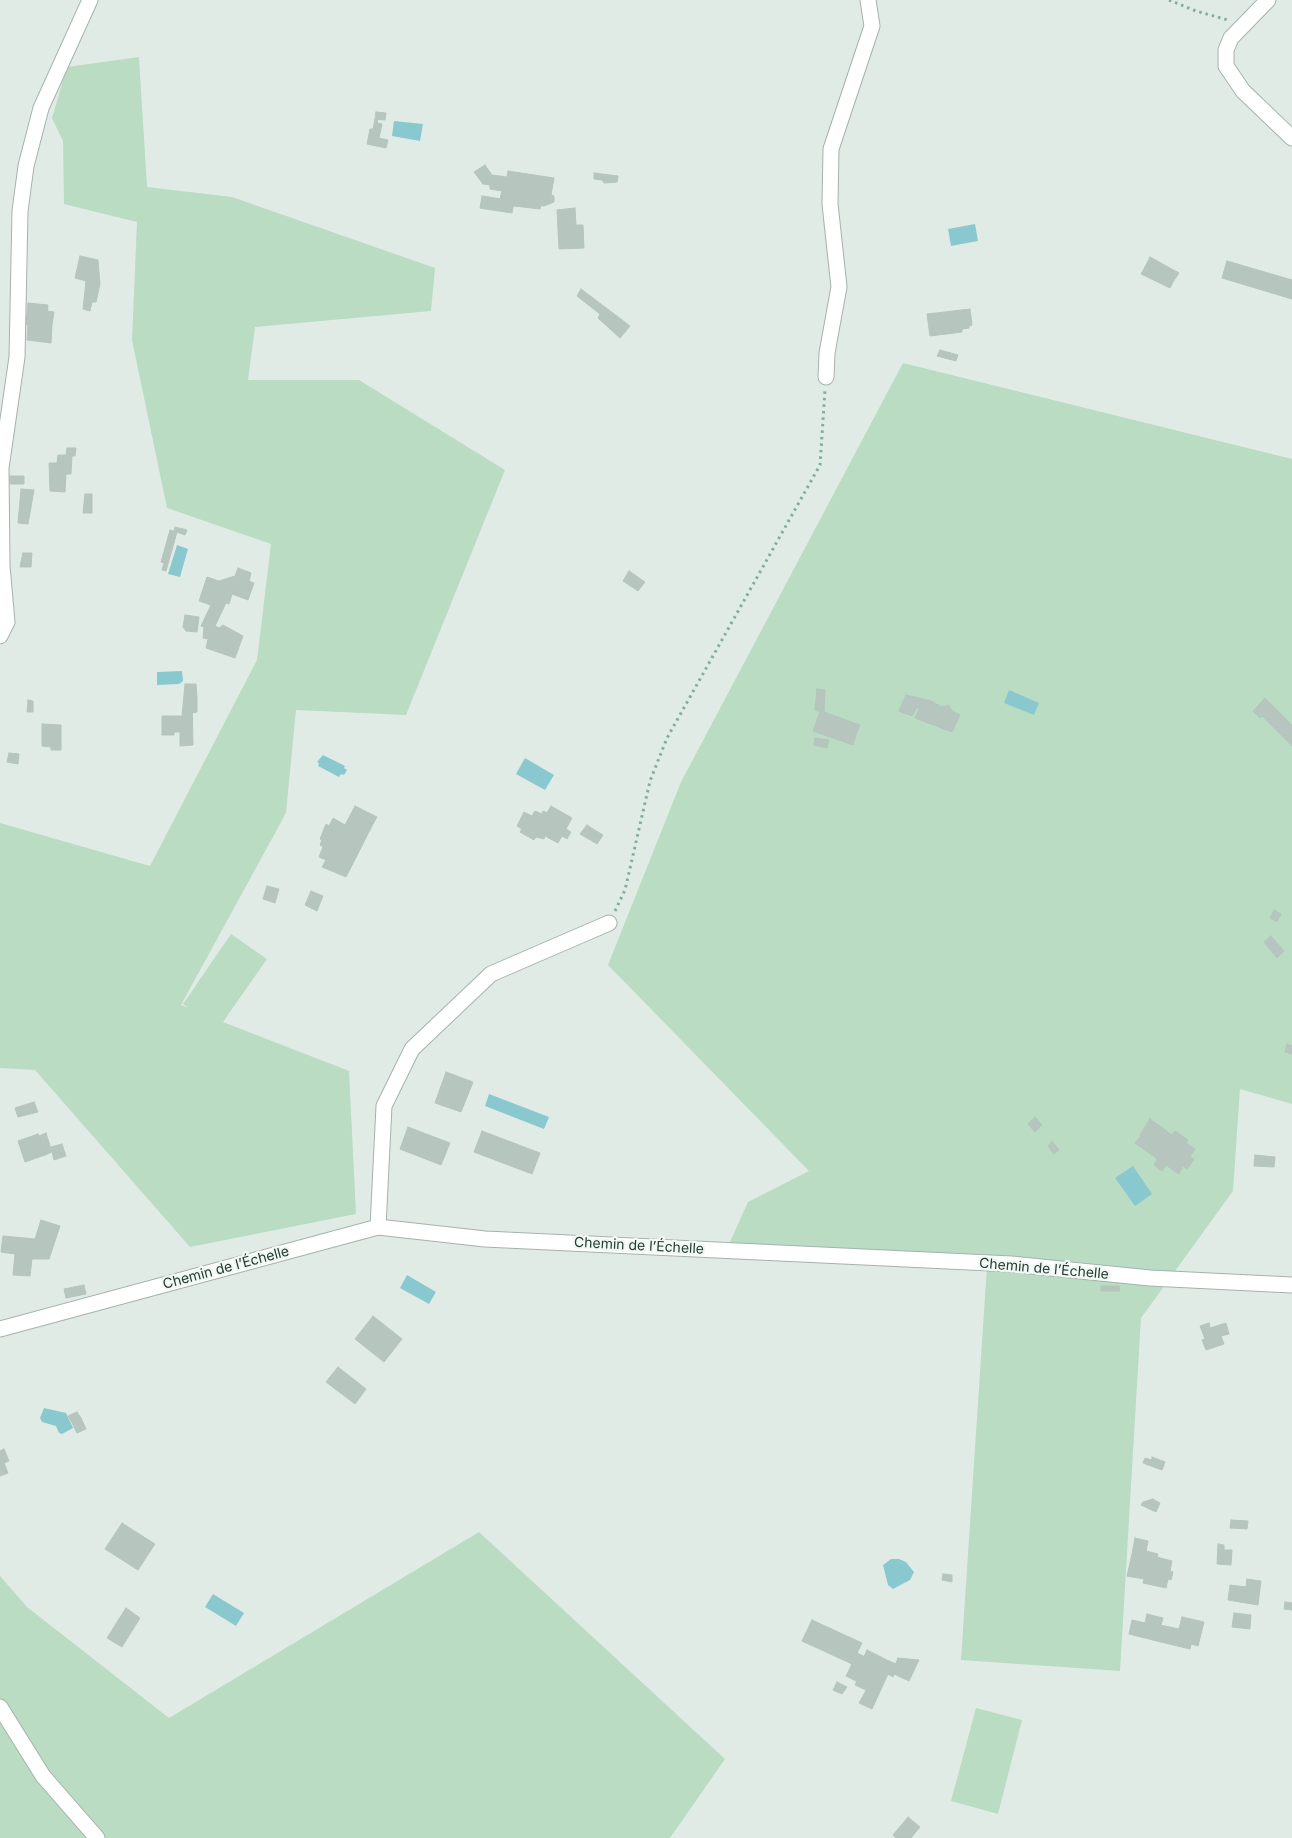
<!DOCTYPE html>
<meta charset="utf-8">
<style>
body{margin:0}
canvas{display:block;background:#e1ebe6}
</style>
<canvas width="1292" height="1838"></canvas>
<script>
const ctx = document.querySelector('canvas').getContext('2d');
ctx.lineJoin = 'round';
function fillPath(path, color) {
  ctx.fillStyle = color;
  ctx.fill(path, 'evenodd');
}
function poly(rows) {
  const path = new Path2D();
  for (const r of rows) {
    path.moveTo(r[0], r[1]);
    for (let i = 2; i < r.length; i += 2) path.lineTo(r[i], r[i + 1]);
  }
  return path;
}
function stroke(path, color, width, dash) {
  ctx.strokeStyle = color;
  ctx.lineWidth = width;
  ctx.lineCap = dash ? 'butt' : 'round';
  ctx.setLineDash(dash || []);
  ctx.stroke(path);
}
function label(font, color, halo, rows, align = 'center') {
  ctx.font = font + ' Inter,sans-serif';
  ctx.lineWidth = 4.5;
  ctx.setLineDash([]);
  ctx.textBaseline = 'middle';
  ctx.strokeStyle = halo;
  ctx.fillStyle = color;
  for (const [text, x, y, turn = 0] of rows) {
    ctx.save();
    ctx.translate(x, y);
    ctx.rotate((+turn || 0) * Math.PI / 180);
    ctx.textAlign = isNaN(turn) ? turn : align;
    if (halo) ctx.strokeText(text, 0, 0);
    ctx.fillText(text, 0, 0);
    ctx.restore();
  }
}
fillPath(poly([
 [139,57,147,187,232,197,435,268,431,311,255,327,248,380,359,380,505,470,406,715,296,710,286,813,181,1005,188,1008,183,1004,231,934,267,959,223,1022,349,1071,356,1214,190,1247,35,1070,0,1068,0,823,150,866,257,660,271,544,167,508,132,340,137,222,64,204,63,141,52,118,67,67],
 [903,363,1292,459,1292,1104,1240,1089,1233,1191,1141,1318,1120,1671,961,1660,987,1266,725,1253,748,1202,809,1171,608,965,681,782],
 [479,1532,725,1759,670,1838,0,1838,0,1576,27,1607,169,1718],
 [976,1708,1022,1720,998,1814,951,1801]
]), '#badcc2');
fillPath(poly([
 [394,121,423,124,420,141,392,136],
 [975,224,978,241,951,246,948,229],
 [177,545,188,549,180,577,168,574],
 [182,671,183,681,179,684,157,685,157,672],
 [1009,690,1039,703,1034,715,1004,703],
 [323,755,345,766,344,768,347,770,344,775,341,774,339,777,318,766,319,763,317,762],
 [525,758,554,775,545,790,516,774],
 [489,1094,549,1117,544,1129,485,1106],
 [1133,1166,1152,1194,1135,1206,1115,1178],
 [407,1275,436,1292,429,1304,400,1288],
 [44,1408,66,1413,73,1428,62,1434,59,1433,56,1426,42,1422,40,1418],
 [891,1559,899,1559,906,1562,914,1572,910,1580,893,1589,888,1585,883,1565],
 [213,1594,244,1613,236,1626,205,1607]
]), '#8ac8cf');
const building = poly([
 [376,112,386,113,385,120,375,119,376,112],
 [375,119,378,119,377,123,382,124,379,138,388,140,386,148,367,144,370,129,373,129,375,119],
 [485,165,492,175,483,184,474,172,485,165],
 [508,171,554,178,551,195,554,196,554,202,544,206,514,202,512,213,486,209,489,197,500,199,502,191,490,189,490,185,483,184,492,175,507,177,508,171],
 [594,173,618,176,617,182,604,183,602,180,594,179,594,173],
 [482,196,489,197,486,209,480,208,482,196],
 [514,202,541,205,540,209,514,206,514,202],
 [575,208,576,225,583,225,584,248,559,249,557,210,575,208],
 [80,256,98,260,100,284,96,302,92,302,90,311,83,309,86,281,75,278,80,256],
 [1150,257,1179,273,1173,282,1145,267,1150,257],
 [1227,261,1292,280,1292,285,1226,264,1227,261],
 [1226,264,1292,285,1292,299,1222,278,1226,264],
 [1145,267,1173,282,1170,288,1141,274,1145,267],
 [581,289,630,326,620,338,598,318,600,314,577,296,581,289],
 [28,303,48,305,46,325,52,325,51,343,27,340,28,325,26,324,28,303],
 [970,309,972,325,969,326,969,328,962,329,962,332,930,336,927,314,970,309],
 [47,311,54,312,52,325,46,325,47,311],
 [940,350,958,355,956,361,937,356,940,350],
 [67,448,76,448,75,456,72,456,71,474,66,474,65,492,50,491,49,463,57,463,58,455,66,455,67,448],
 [10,476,24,476,24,484,10,484,10,476],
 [21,489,34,490,28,524,18,523,21,489],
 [85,494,92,494,92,513,83,513,85,494],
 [175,527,187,530,185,535,174,531,175,527],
 [170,530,177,532,166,571,162,570,164,563,161,562,170,530],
 [23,553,32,553,31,567,20,567,23,553],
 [238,568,251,573,249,581,254,583,248,600,232,594,229,604,226,603,215,626,219,628,223,625,243,636,235,658,206,648,208,639,203,638,204,627,201,626,211,605,199,601,207,577,219,581,235,576,238,568],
 [629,571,645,582,638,591,623,581,629,571],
 [185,615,199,617,197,632,186,631,183,627,185,615],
 [185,684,196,684,197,697,192,697,193,745,180,746,180,732,174,732,174,735,162,735,162,716,182,716,185,684],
 [817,689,825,690,824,712,860,725,856,734,817,720,820,712,815,710,817,689],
 [906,695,931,701,942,707,949,705,952,711,960,715,952,732,915,718,919,709,917,707,912,716,899,711,906,695],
 [192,697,197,697,197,712,192,713,192,697],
 [1265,698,1292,725,1292,746,1262,716,1260,718,1253,711,1265,698],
 [28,700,33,701,33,712,27,712,28,700],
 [817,720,856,734,853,745,813,731,817,720],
 [42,724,61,725,61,750,51,750,51,747,42,746,42,724],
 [815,738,829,740,827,748,814,745,815,738],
 [9,753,19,754,18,764,7,762,9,753],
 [355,806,377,817,373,824,351,814,355,806],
 [551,806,572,818,558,843,545,836,544,839,536,837,534,840,520,832,522,829,517,826,524,812,532,816,535,811,542,814,543,811,547,813,551,806],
 [351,814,373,824,346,877,322,867,326,860,319,857,323,847,320,845,322,840,320,839,326,824,329,826,333,818,345,825,351,814],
 [587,825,593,829,591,832,601,838,597,844,580,834,587,825],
 [566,829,571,832,567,839,562,836,566,829],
 [593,829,603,835,601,838,591,832,593,829],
 [267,886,279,889,275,903,263,899,267,886],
 [311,891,323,896,317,911,305,905,311,891],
 [1274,910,1281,914,1277,922,1270,918,1274,910],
 [1271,936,1284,951,1277,958,1264,942,1271,936],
 [1287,1044,1292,1046,1292,1054,1285,1052,1287,1044],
 [446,1072,473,1082,461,1112,435,1103,446,1072],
 [34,1102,38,1112,18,1117,15,1108,34,1102],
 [1035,1117,1042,1125,1035,1132,1028,1124,1035,1117],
 [1150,1119,1172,1135,1175,1131,1188,1140,1186,1143,1195,1149,1190,1157,1194,1159,1187,1169,1183,1166,1179,1174,1146,1151,1152,1143,1140,1135,1150,1119],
 [408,1127,450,1143,441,1165,400,1149,408,1127],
 [482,1131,540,1153,532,1174,474,1152,482,1131],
 [46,1133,52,1152,45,1155,39,1136,46,1133],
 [38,1134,45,1155,25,1162,18,1141,38,1134],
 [1141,1136,1152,1143,1146,1151,1135,1143,1141,1136],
 [1052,1141,1059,1150,1054,1154,1048,1146,1052,1141],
 [62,1144,66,1156,54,1160,51,1147,62,1144],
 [1255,1155,1275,1157,1274,1167,1254,1166,1255,1155],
 [1157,1159,1166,1165,1162,1171,1154,1165,1157,1159],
 [41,1220,60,1226,49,1259,32,1259,30,1276,13,1275,15,1254,1,1252,3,1236,35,1239,41,1220],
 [84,1285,86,1294,66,1298,64,1289,84,1285],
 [1101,1286,1119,1286,1120,1291,1101,1291,1101,1286],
 [373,1316,402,1339,384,1362,355,1339,373,1316],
 [1209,1323,1210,1328,1226,1323,1229,1334,1221,1336,1224,1344,1206,1350,1202,1340,1205,1339,1200,1326,1209,1323],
 [338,1367,366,1389,355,1404,326,1382,338,1367],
 [77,1412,81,1418,72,1423,68,1416,77,1412],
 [81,1418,86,1429,77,1433,72,1423,81,1418],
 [4,1449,9,1461,4,1463,8,1473,0,1476,0,1451,4,1449],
 [1152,1457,1165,1462,1162,1470,1143,1463,1145,1458,1152,1460,1152,1457],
 [1153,1499,1160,1503,1156,1512,1141,1505,1143,1502,1153,1499],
 [1231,1520,1248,1521,1247,1529,1230,1528,1231,1520],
 [122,1523,155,1544,138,1570,105,1549,122,1523],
 [1135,1538,1148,1541,1145,1557,1132,1554,1135,1538],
 [1218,1544,1224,1545,1224,1550,1232,1550,1231,1565,1217,1564,1218,1544],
 [1146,1551,1158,1554,1157,1557,1172,1561,1170,1571,1173,1572,1171,1580,1168,1579,1166,1588,1143,1583,1144,1579,1127,1576,1132,1554,1145,1557,1146,1551],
 [943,1574,952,1575,952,1582,942,1580,943,1574],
 [1247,1579,1261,1581,1258,1605,1228,1600,1230,1585,1246,1587,1247,1579],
 [1285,1602,1292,1603,1292,1610,1284,1609,1285,1602],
 [126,1608,140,1618,122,1647,107,1638,126,1608],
 [1234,1613,1251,1615,1250,1629,1232,1627,1234,1613],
 [1147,1614,1163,1618,1161,1625,1158,1625,1156,1635,1162,1637,1161,1642,1129,1634,1132,1620,1145,1623,1147,1614],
 [1182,1617,1204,1622,1198,1646,1191,1644,1190,1649,1161,1642,1165,1626,1179,1629,1182,1617],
 [812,1620,862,1643,857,1653,886,1667,889,1661,896,1664,892,1673,894,1674,893,1677,888,1674,872,1709,859,1703,868,1687,846,1676,852,1664,802,1641,812,1620],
 [1158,1625,1165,1626,1162,1637,1156,1635,1158,1625],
 [867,1650,889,1661,886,1667,864,1657,867,1650],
 [898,1658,919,1660,909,1681,892,1673,898,1658],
 [857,1681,868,1687,866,1690,855,1685,857,1681],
 [837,1682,847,1687,842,1694,833,1690,837,1682],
 [908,1817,920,1827,911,1838,896,1838,893,1835,908,1817]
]);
fillPath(building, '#b6c6bf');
stroke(building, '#b4c5bd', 1);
const street = poly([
 [1268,0,1231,38,1226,50,1226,66,1243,91,1292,138],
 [826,377,827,353,839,287,830,204,831,149,872,26,868,0],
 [0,636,7,622,2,566,1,468,17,357,20,211,26,166,41,108,90,0],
 [378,1227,384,1106,412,1049,491,974,609,923],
 [0,1329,378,1227,485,1239,1011,1264,1150,1278,1292,1285],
 [0,1707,43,1776,97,1838]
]);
stroke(street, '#a4b3ad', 17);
stroke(poly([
 [1169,0,1196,11,1228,20],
 [615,911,625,890,650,781,667,738,820,465,825,390]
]), '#82ae9e', 3, [2.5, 4]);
stroke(street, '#fff', 15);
label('14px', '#223b33', '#f1f8f4', [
 ["Chemin de l’Échelle",639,1246,3],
 ["Chemin de l’Échelle",226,1268,-15],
 ["Chemin de l’Échelle",1044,1269,5]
]);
</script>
